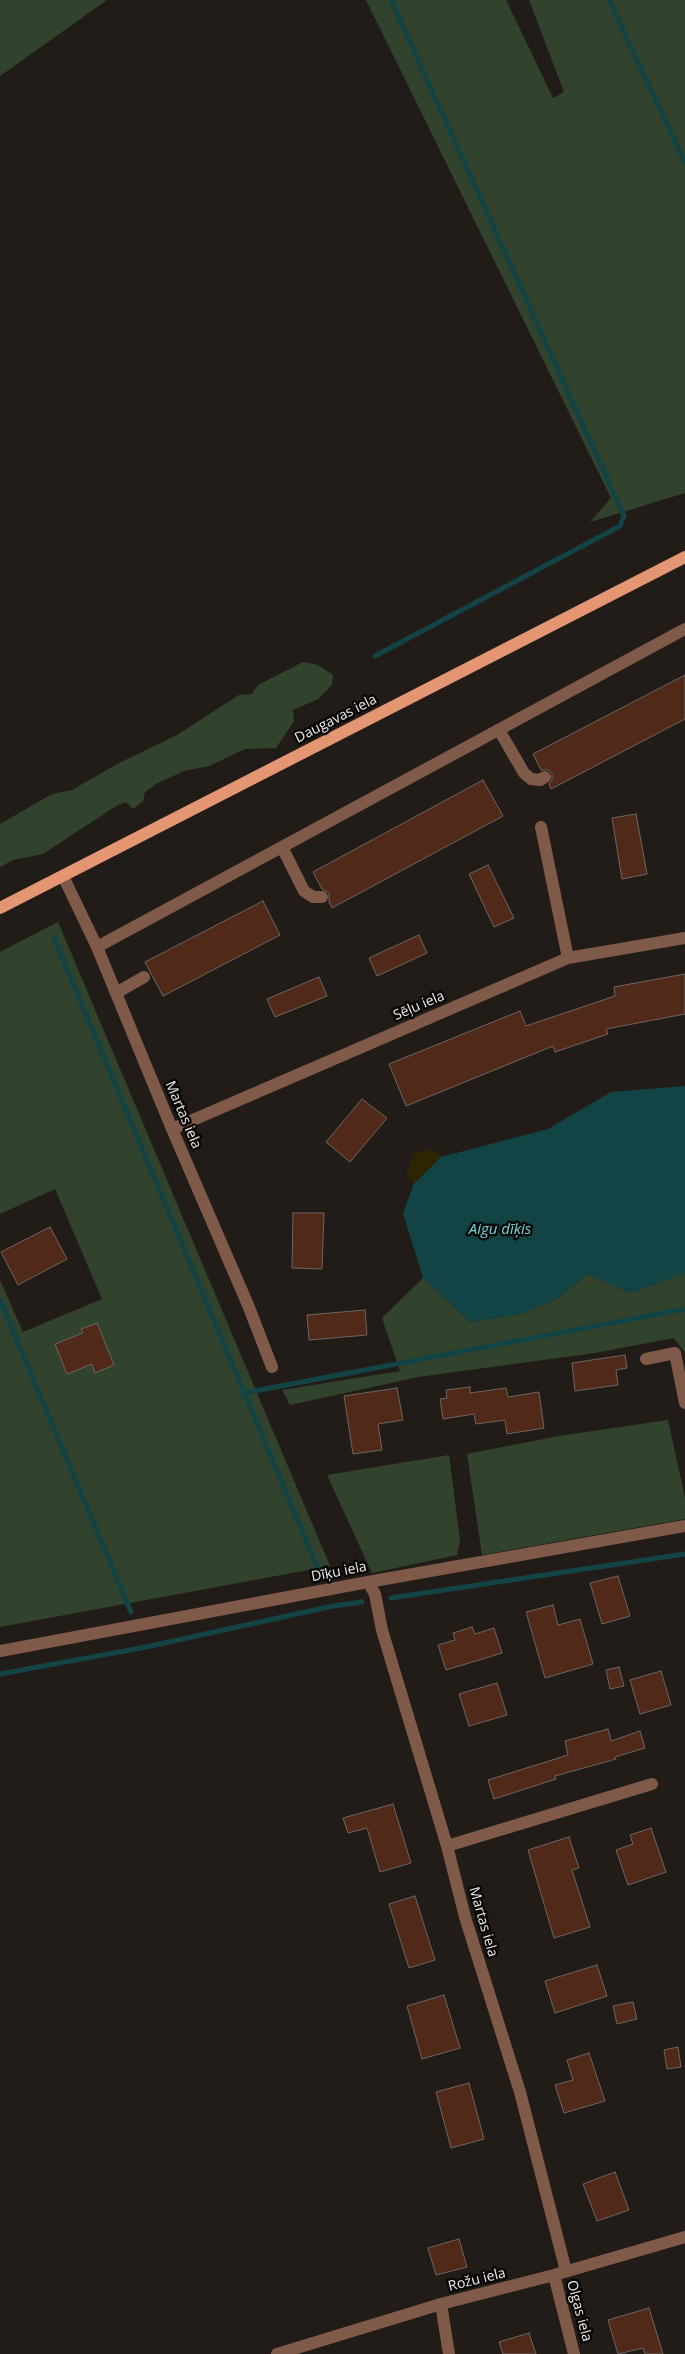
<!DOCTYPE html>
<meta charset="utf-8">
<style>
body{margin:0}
canvas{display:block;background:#221c19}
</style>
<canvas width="685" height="2354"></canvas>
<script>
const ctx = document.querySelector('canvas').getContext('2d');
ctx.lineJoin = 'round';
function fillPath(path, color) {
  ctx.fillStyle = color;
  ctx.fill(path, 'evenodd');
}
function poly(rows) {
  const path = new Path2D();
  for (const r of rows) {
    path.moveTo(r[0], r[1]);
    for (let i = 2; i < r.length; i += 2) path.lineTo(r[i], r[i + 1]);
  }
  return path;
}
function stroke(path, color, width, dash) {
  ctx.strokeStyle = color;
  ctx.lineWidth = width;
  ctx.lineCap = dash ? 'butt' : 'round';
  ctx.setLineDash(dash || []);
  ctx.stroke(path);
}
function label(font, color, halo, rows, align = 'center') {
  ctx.font = font + ' "Open Sans",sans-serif';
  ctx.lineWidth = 5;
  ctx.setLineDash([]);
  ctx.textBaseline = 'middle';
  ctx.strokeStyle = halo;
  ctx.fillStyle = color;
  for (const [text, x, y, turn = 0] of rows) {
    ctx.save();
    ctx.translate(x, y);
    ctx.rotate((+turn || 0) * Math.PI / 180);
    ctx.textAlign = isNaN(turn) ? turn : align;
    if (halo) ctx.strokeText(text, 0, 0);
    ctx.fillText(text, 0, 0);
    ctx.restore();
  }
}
fillPath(poly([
 [0,0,107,0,0,76],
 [366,0,506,0,553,98,564,92,529,0,685,0,685,493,590,522,611,498],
 [303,662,318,665,333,675,332,685,318,699,293,710,294,721,276,748,245,749,209,766,184,771,156,784,145,792,143,801,133,809,126,802,116,806,43,854,13,860,0,867,0,824,52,794,72,790,119,763,177,735,239,695,252,694,258,685],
 [58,922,330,1566,0,1627,0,1280,23,1332,102,1299,55,1189,0,1214,0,952],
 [685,1273,685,1353,674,1338,595,1353,418,1377,290,1405,282,1390,400,1371,382,1318,423,1278,470,1322,522,1314,558,1298,588,1274,630,1293],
 [668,1420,685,1498,685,1519,482,1555,467,1454,559,1436],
 [449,1455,460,1540,457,1555,372,1573,327,1475]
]), '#31432c');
fillPath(poly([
 [426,1149,435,1151,441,1157,414,1184,407,1175,409,1165,414,1154]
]), '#2c2403');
fillPath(poly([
 [685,1086,685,1273,630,1293,588,1274,558,1298,522,1314,470,1322,423,1278,403,1213,414,1184,441,1157,548,1129,611,1092]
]), '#124446');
stroke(poly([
 [609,0,685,163],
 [375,656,620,526,624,516,391,0],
 [54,938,321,1576],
 [0,1300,131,1612],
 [244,1393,685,1309],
 [391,1598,685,1554],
 [0,1674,146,1647,333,1606,362,1602]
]), '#124446', 5);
const building = poly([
 [685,675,685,719,551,789,549,784,552,780,552,773,548,770,541,770,533,754,685,675],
 [483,780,503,816,332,908,329,902,329,893,322,889,313,872,483,780],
 [636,814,647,874,622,879,612,818,636,814],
 [488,865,514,918,494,927,469,874,488,865],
 [263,901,280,935,163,996,145,962,263,901],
 [419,935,427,953,377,976,369,958,419,935],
 [685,974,685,1014,606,1029,608,1034,555,1052,553,1046,406,1106,389,1064,520,1011,526,1026,615,996,614,987,685,974],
 [319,977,327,996,275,1017,267,999,319,977],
 [362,1099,387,1118,350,1162,326,1142,362,1099],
 [293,1213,324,1213,322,1269,292,1268,293,1213],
 [50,1227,67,1259,18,1285,1,1252,50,1227],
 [365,1310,367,1335,309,1340,307,1315,365,1310],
 [97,1323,114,1365,95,1373,92,1364,67,1374,55,1344,83,1333,81,1329,97,1323],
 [625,1355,627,1368,616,1370,618,1385,575,1391,572,1363,625,1355],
 [470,1387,470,1393,506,1388,508,1397,539,1392,544,1428,507,1434,505,1420,476,1424,474,1414,443,1419,440,1399,447,1398,446,1390,470,1387],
 [397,1388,403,1420,378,1424,382,1450,353,1454,344,1396,397,1388],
 [618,1576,630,1616,602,1624,590,1583,618,1576],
 [553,1605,558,1625,580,1619,593,1664,545,1678,526,1612,553,1605],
 [472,1627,475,1634,494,1628,502,1653,446,1670,438,1645,455,1640,453,1633,472,1627],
 [619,1667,624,1686,610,1689,606,1670,619,1667],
 [661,1671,671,1705,640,1714,630,1680,661,1671],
 [497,1683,507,1715,469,1726,459,1694,497,1683],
 [608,1729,611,1741,640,1731,645,1748,615,1757,616,1759,555,1776,556,1779,494,1799,488,1780,568,1755,565,1741,608,1729],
 [393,1804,411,1863,380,1872,367,1828,348,1833,343,1818,393,1804],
 [651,1828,666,1872,628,1885,616,1850,633,1844,630,1835,651,1828],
 [569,1837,579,1868,572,1870,590,1927,554,1938,528,1850,569,1837],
 [415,1896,435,1960,409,1968,389,1904,415,1896],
 [597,1965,607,1996,555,2013,545,1981,597,1965],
 [444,1995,460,2048,422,2059,407,2006,444,1995],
 [633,2002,637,2019,617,2024,613,2006,633,2002],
 [678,2047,681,2067,667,2069,664,2050,678,2047],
 [589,2053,605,2101,564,2113,555,2085,573,2080,567,2060,589,2053],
 [469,2083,484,2139,451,2148,436,2092,469,2083],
 [615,2172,629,2210,597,2221,583,2184,615,2172],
 [459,2239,467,2267,436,2275,428,2248,459,2239],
 [649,2308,663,2354,645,2354,643,2348,618,2354,608,2320,649,2308],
 [529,2333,536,2354,503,2354,499,2342,529,2333]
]);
fillPath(building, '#512918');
stroke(building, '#6d6562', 1);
stroke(poly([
 [499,730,524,773,531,779,540,780,545,777],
 [541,827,568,958],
 [282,847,304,891,313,897,322,897],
 [63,876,97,947,172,1129,248,1305,272,1367],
 [97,947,685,629],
 [116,993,144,977],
 [172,1129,568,958,685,938],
 [646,1359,675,1353,685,1403],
 [368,1582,375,1594,382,1630,447,1846,465,1917,520,2092,566,2271],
 [0,1651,368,1582,685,1526],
 [447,1846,652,1784],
 [554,2275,574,2354],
 [441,2304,449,2354],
 [277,2354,441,2304,554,2275,685,2237]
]), '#7f5a49', 12);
stroke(poly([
 [0,908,685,557]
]), '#e49673', 12);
label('14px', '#f0ecea', '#090706', [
 ["Daugavas iela",336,719,-27],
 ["Sēļu iela",419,1006,-23],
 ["Martas iela",183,1115,67],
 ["Dīķu iela",339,1572,-11],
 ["Martas iela",483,1922,74],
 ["Rožu iela",477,2280,-14],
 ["Olgas iela",579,2311,75]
]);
label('italic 15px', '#71d6db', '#090706', [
 ["Aigu dīķis",500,1230]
]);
</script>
